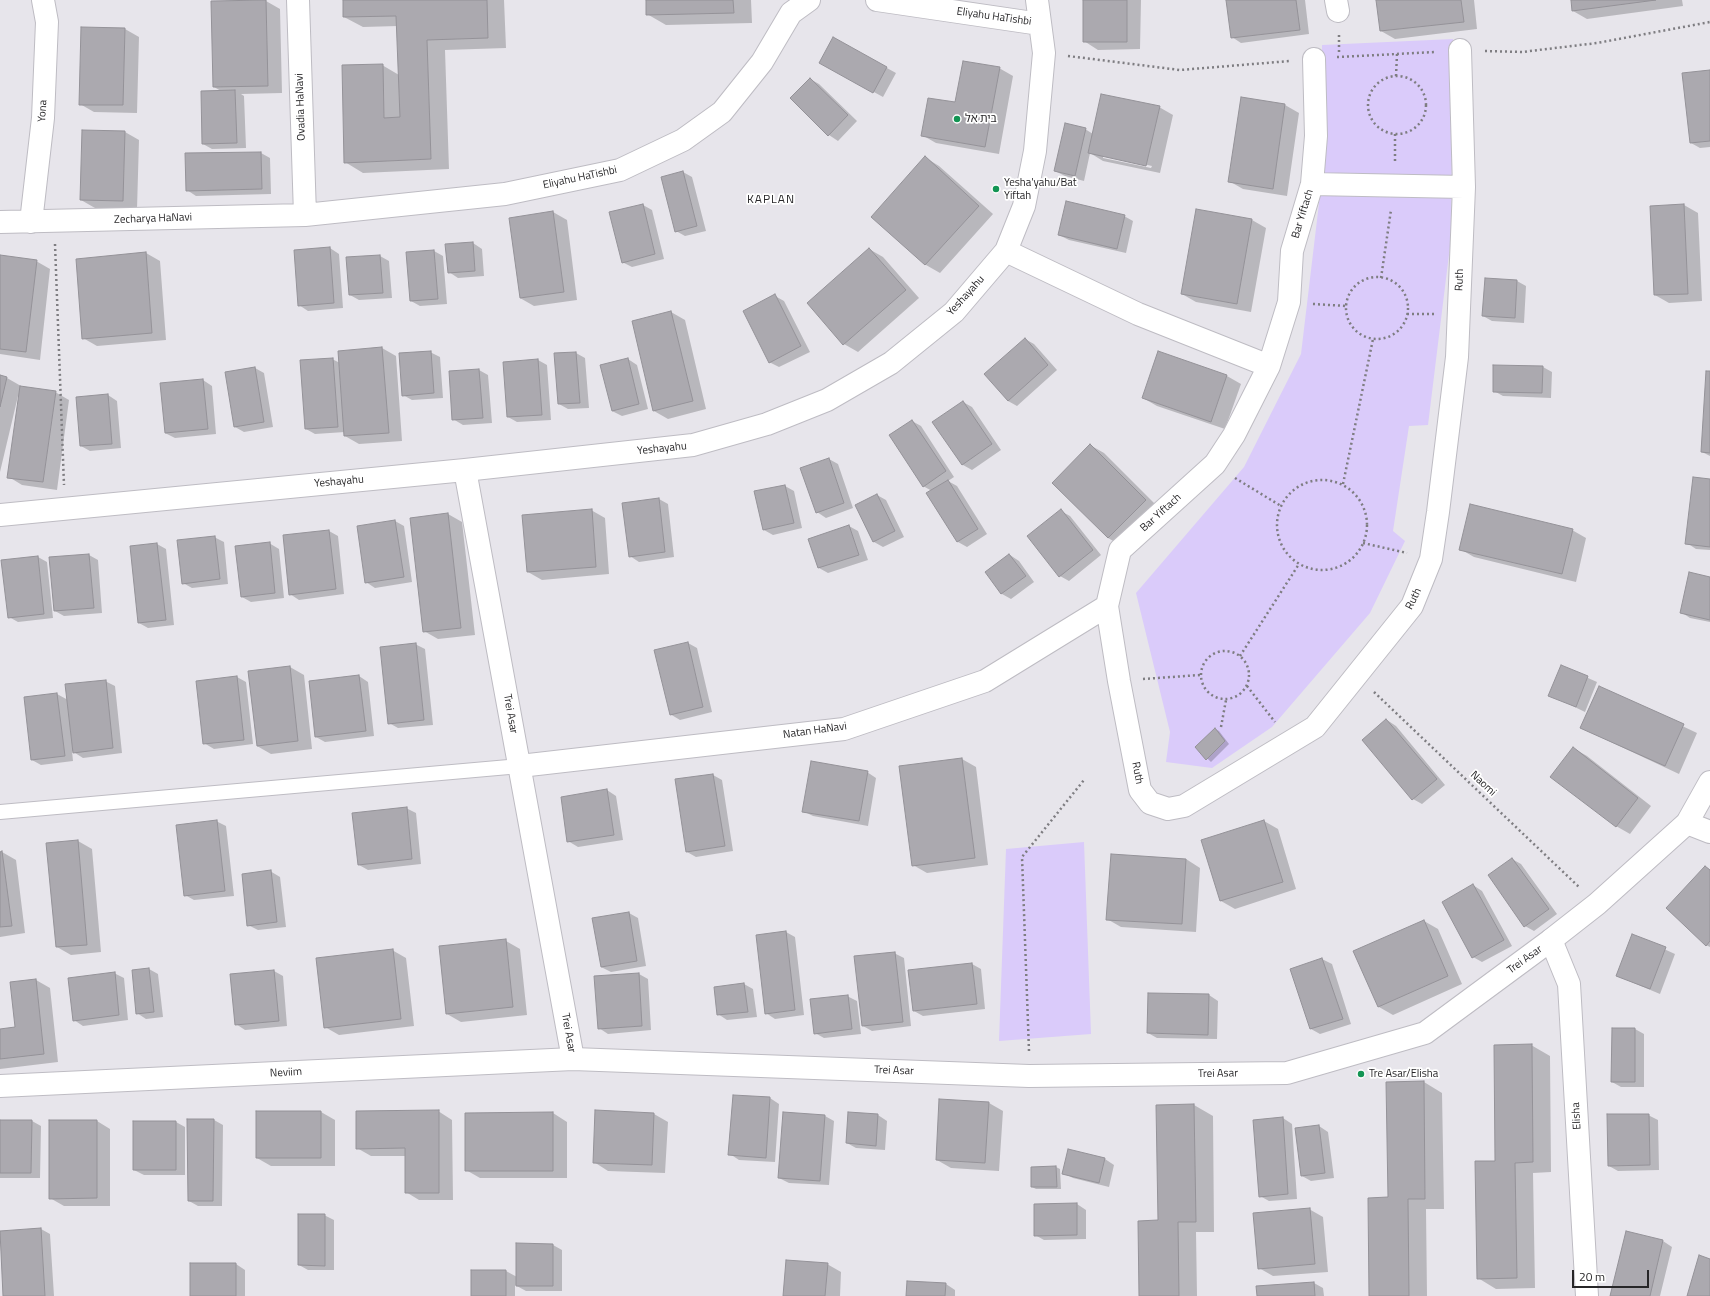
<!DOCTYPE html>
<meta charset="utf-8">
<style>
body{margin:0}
#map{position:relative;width:1710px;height:1296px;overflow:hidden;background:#e7e5eb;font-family:"Titillium Web",sans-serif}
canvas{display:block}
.scale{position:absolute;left:1572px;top:1270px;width:77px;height:18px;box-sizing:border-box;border:2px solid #272628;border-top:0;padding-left:5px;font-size:12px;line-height:14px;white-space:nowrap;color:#272628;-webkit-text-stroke:3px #fff;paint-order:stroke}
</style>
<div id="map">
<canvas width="1710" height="1296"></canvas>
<div class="scale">20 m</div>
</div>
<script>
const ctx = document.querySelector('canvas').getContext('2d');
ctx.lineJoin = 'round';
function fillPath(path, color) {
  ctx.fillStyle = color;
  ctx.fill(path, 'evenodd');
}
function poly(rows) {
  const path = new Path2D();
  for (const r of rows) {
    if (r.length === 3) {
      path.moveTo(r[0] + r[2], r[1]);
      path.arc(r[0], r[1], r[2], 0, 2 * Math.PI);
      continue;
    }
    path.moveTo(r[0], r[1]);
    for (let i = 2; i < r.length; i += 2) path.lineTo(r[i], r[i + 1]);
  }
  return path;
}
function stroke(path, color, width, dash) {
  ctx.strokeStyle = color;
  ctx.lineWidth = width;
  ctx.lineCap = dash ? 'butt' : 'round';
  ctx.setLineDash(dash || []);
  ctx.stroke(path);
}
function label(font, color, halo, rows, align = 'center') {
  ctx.font = font + ' "Titillium Web","Noto Sans Hebrew",sans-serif';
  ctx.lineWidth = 3.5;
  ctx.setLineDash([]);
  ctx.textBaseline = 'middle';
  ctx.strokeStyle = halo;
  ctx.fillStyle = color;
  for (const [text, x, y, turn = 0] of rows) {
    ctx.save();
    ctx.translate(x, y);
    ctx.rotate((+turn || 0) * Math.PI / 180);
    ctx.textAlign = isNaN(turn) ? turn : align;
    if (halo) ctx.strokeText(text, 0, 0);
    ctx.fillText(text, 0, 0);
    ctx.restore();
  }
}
fillPath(poly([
 [1453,39,1451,238,1428,425,1409,426,1393,531,1405,541,1370,613,1272,727,1212,768,1166,762,1170,732,1136,593,1244,467,1301,354,1320,195,1322,45],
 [1084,842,1091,1034,999,1041,1006,849]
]), '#dacbfa');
fillPath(poly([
 [344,0,504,0,506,48,445,50,449,169,363,173,345,162,382,65,399,75,398,26,363,27,344,17],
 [647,0,751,0,752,23,666,25,647,14],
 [1084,0,1141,0,1140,49,1098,50,1084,41],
 [1231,0,1305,0,1309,34,1241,43,1232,37],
 [1377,0,1474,0,1477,29,1395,39,1381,31],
 [1572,0,1682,0,1683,6,1587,19,1573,11],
 [212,1,266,1,280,9,282,93,241,94,244,96,246,148,212,149,203,144,221,91,214,87],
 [82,28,125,29,139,37,137,113,94,112,80,104],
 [834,39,896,73,883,97,830,68],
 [999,68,1013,76,999,154,936,143,922,135,956,103],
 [1710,71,1710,147,1700,148,1691,143],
 [810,79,819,84,857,121,838,141,829,135,791,98],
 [1241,98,1285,105,1299,113,1287,196,1243,189,1229,181],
 [1159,107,1173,115,1160,173,1103,161,1090,153,1084,181,1065,176,1055,171,1085,129,1093,134],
 [1103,155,1152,166,1151,168,1103,158],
 [83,131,125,132,139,140,137,209,95,208,81,200],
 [261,153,270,158,271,194,196,196,187,190,186,154],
 [926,158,939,166,993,214,940,273,926,265,873,217],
 [683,172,692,177,706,231,685,236,676,231],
 [643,205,652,210,664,259,632,267,622,262,611,213],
 [1684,205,1698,213,1702,301,1669,303,1655,295],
 [1197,210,1252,220,1266,228,1251,312,1196,302,1182,294],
 [553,212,567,220,577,300,534,306,520,298],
 [1124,216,1133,221,1126,253,1069,240,1059,235],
 [473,243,482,249,484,276,458,278,449,272],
 [330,248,339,254,343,308,308,311,299,305],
 [869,249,883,257,919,298,858,352,844,344,808,303],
 [434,251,443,256,447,304,420,306,411,301],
 [146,253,160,261,166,340,97,346,83,338],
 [0,256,36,261,50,269,40,360,0,354],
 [380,256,389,261,392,298,359,300,350,295],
 [1517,281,1526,286,1524,323,1492,321,1483,316],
 [775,296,784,301,810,352,779,367,769,362],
 [671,312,685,320,706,409,668,419,654,411],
 [1025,339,1034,344,1057,370,1017,406,1008,401],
 [382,348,396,356,402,441,359,444,345,436,345,432,315,434,306,429,332,359,340,363],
 [430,352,440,357,443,398,412,400,403,395],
 [576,353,585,358,589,408,568,409,559,404,555,354],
 [1159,353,1227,376,1241,384,1225,429,1157,406,1143,398],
 [628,359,637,365,648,409,622,416,612,411],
 [538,360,547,365,551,420,517,422,508,417],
 [1543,367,1552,372,1551,398,1503,396,1494,391],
 [255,368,264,373,273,427,244,432,235,427,227,373],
 [479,370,488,375,492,423,463,425,453,419],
 [1710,372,1710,456,1702,452],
 [0,376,7,378,21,386,21,387,55,392,69,400,57,490,22,485,9,477,20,396,18,396,0,472],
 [203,380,212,386,216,434,175,438,165,433],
 [108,395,117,401,121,448,90,451,81,446],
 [963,402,972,407,1001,450,972,470,963,465,934,422],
 [912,421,921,426,954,477,948,481,957,486,987,534,967,547,958,542,928,493,932,491,923,486],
 [1090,445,1104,453,1159,508,1122,546,1108,538],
 [829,459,838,464,853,508,826,518,817,512],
 [1710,480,1710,550,1696,549,1687,543],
 [785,486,794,491,802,528,773,535,764,530],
 [877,495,886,500,904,537,883,547,874,542,856,505],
 [659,499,668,504,674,557,639,562,630,556],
 [591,510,605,518,609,574,542,580,528,572],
 [1061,511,1070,516,1101,555,1069,581,1060,576],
 [448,514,462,522,475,635,438,639,424,631,411,518],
 [395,521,404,526,412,582,375,588,366,582],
 [849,526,858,531,868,560,828,573,819,568],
 [1572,530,1586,538,1576,582,1474,557,1460,549],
 [329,531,338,536,344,594,299,600,290,594],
 [214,537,224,542,228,584,192,588,183,583],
 [269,543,279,549,284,598,251,602,242,597],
 [157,544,166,549,174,625,148,628,139,623],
 [89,555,98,560,102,613,64,616,55,611],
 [1010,555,1019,561,1034,582,1011,599,1002,594,986,572],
 [38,557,47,562,53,618,18,622,9,617],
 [1710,578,1710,622,1690,618,1681,612],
 [688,643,697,648,712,712,680,720,670,714],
 [415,644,425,649,433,725,398,728,389,723],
 [1561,666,1597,682,1585,712,1550,695],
 [290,667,304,675,312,749,271,754,257,746],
 [359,676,368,682,374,736,325,742,316,737,310,682],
 [237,677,246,682,253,744,214,749,204,743],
 [105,681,115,686,122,753,83,758,72,751,73,761,41,765,32,760,25,698,57,694,68,700],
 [1600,687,1697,733,1679,774,1581,728],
 [1387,720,1396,726,1445,785,1422,804,1413,799],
 [1215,729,1219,731,1229,744,1211,762,1196,747],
 [1573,748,1587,756,1651,806,1630,834,1616,826],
 [962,759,976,767,988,865,927,873,913,865],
 [867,772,876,778,868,826,813,816,803,811],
 [713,775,722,780,733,851,696,857,687,852],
 [607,790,616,796,623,840,578,847,568,841],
 [406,808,416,813,421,864,368,870,359,865],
 [216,821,226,826,234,896,194,900,185,895],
 [1264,821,1278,829,1296,889,1235,909,1221,901,1202,841],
 [78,841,92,849,101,952,71,955,57,947],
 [2,852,16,860,25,933,0,937,0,853],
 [1112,855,1186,859,1200,868,1196,932,1121,927,1107,919],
 [1512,859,1521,864,1557,914,1534,931,1525,926],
 [1706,867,1710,870,1710,947,1706,945],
 [270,871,280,877,286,927,258,930,248,925],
 [1473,885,1482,891,1512,946,1482,962,1473,957],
 [629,913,638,918,646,966,611,972,601,967],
 [1424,921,1438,929,1462,984,1393,1015,1379,1007,1355,952],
 [786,932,795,937,804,1015,775,1019,766,1013],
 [1633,935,1675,954,1660,994,1617,976],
 [506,941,520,949,527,1015,461,1022,447,1014],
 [392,950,406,958,414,1026,339,1035,325,1027],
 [894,953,904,958,911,1026,872,1031,863,1026],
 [1322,959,1332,964,1351,1024,1320,1034,1311,1029,1292,969],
 [972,964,981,969,985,1009,923,1016,914,1011],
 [149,969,158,974,163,1017,146,1019,137,1013],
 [274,971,283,976,287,1026,245,1030,236,1024],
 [114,973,124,978,128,1020,83,1026,74,1020],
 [639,974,648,979,651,1030,608,1034,599,1028],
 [36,980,50,988,58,1062,0,1069,0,1030,16,1028],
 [744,984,753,989,757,1017,727,1020,718,1014],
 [1149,994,1209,995,1218,1001,1217,1039,1157,1038,1148,1033],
 [847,996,857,1001,861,1034,824,1038,815,1033],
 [1613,1029,1635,1029,1644,1034,1644,1087,1621,1087,1612,1082],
 [1531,1045,1550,1056,1551,1172,1533,1173,1535,1288,1496,1289,1478,1278,1496,1162],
 [1424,1082,1442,1093,1444,1209,1426,1209,1427,1296,1370,1296,1389,1198],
 [770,1098,779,1104,775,1162,739,1160,730,1154],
 [940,1100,989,1103,1003,1111,999,1171,951,1168,937,1160],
 [1194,1105,1213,1116,1214,1232,1196,1232,1197,1296,1140,1296,1159,1221,1157,1106],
 [438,1111,452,1120,453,1200,419,1200,406,1192,406,1156,371,1156,357,1148],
 [321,1112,335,1120,335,1166,271,1166,257,1158],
 [553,1113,567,1122,567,1178,480,1178,466,1170,466,1114],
 [784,1113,825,1116,834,1121,829,1185,789,1183,779,1178],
 [654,1114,668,1122,665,1173,608,1171,594,1162],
 [878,1115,887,1121,885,1150,856,1148,847,1143],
 [1648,1115,1658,1120,1659,1170,1618,1171,1609,1166],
 [1283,1118,1292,1124,1297,1199,1269,1201,1260,1196],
 [214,1120,223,1125,222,1206,198,1206,189,1201],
 [0,1121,32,1121,41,1126,40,1178,0,1178],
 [97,1121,110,1129,110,1206,64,1206,50,1198],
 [176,1122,185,1127,185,1175,144,1175,134,1170],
 [1319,1126,1328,1132,1334,1178,1311,1181,1302,1176],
 [1069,1151,1105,1159,1114,1165,1109,1187,1073,1178,1063,1173],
 [1056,1167,1060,1169,1061,1189,1036,1189,1032,1187,1032,1168],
 [1077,1204,1086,1210,1086,1239,1044,1240,1035,1235],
 [1309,1209,1323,1217,1328,1272,1273,1276,1259,1268],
 [324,1215,334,1220,334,1270,308,1270,299,1265],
 [41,1229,50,1234,54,1296,4,1296,0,1232],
 [1627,1233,1663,1241,1672,1247,1660,1296,1611,1296],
 [553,1245,562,1250,562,1291,526,1291,515,1285,515,1296,472,1296,472,1271,506,1271,517,1277],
 [191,1264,236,1264,245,1270,245,1296,191,1296],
 [827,1264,841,1272,840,1296,784,1296],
 [908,1282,946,1284,955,1290,955,1296,907,1296],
 [1314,1283,1323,1288,1324,1296,1258,1296]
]), '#0003');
const building = poly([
 [266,0,268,86,213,87,211,1,266,0],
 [343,0,487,0,488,38,427,40,431,159,344,163,342,65,383,64,384,118,400,117,396,16,343,17,343,0],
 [646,0,733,0,734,13,646,15,646,0],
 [1083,0,1127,0,1127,42,1083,42,1083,0],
 [1226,0,1296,0,1300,30,1231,38,1226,0],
 [1376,0,1461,0,1464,22,1380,31,1376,0],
 [1571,0,1656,0,1572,11,1571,0],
 [81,27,125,28,123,105,79,105,81,27],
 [833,37,887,67,873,93,819,63,833,37],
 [963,61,1000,67,985,147,921,136,928,98,955,102,963,61],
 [1710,70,1710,141,1690,143,1682,73,1710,70],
 [810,78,848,115,828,136,790,98,810,78],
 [235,90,237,143,202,144,201,91,235,90],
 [1101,94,1160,106,1146,166,1088,153,1101,94],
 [1241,97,1285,104,1273,189,1228,182,1241,97],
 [1065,123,1086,128,1075,176,1054,171,1065,123],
 [82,130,125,131,123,201,80,200,82,130],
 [261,152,262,189,186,191,185,153,261,152],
 [925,156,979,206,925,265,871,217,925,156],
 [683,171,697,226,675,232,661,177,683,171],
 [1066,201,1125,215,1117,249,1058,235,1066,201],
 [643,204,655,254,622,263,609,212,643,204],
 [1684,204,1688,294,1654,295,1650,206,1684,204],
 [1196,209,1252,219,1237,304,1181,294,1196,209],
 [553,211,564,292,520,298,509,218,553,211],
 [473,242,475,271,448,273,445,244,473,242],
 [330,247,334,303,298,306,294,250,330,247],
 [869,248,906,290,843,345,807,303,869,248],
 [434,250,438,299,410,301,406,252,434,250],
 [146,252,152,333,82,339,76,259,146,252],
 [0,255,37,260,26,352,0,349,0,255],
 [380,255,383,293,349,295,346,257,380,255],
 [1485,278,1517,280,1515,318,1482,316,1485,278],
 [775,294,801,346,769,363,743,311,775,294],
 [671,311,693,401,653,411,632,321,671,311],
 [1025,338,1048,365,1008,401,984,374,1025,338],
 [382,347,389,433,344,436,338,351,382,347],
 [431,351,434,393,402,396,399,353,431,351],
 [1158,351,1227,375,1211,422,1142,398,1158,351],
 [576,352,580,403,558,404,554,353,576,352],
 [333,358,338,427,305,429,300,360,333,358],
 [628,358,639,404,612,411,600,365,628,358],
 [538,359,542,415,507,417,503,362,538,359],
 [1493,365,1543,366,1542,393,1493,392,1493,365],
 [255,367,264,422,234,427,225,372,255,367],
 [479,369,483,418,452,420,449,371,479,369],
 [1706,371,1710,371,1710,453,1701,452,1706,371],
 [0,375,7,377,0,407,0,375],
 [203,379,208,429,165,433,160,383,203,379],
 [20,386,56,391,43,482,7,478,20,386],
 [108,394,112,444,80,446,76,397,108,394],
 [963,401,992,444,962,465,932,422,963,401],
 [912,420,946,471,923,487,889,435,912,420],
 [1090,444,1146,500,1108,538,1052,483,1090,444],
 [829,458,844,503,816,513,800,468,829,458],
 [1693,477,1710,479,1710,547,1685,544,1693,477],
 [948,480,978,529,957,542,926,493,948,480],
 [785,485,794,523,763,530,754,491,785,485],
 [877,494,895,531,873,542,855,505,877,494],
 [659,498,665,552,629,557,622,503,659,498],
 [1470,504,1573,529,1562,574,1459,550,1470,504],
 [592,509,596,567,527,572,522,515,592,509],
 [1061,509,1093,550,1059,577,1027,536,1061,509],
 [448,513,461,628,423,632,410,518,448,513],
 [395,520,404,577,365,583,357,526,395,520],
 [849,525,859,555,818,568,808,539,849,525],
 [329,530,336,589,289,595,283,535,329,530],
 [215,536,220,579,182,584,177,540,215,536],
 [270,542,275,593,241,597,235,546,270,542],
 [157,543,166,620,138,623,130,546,157,543],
 [89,554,94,608,54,611,49,557,89,554],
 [1009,554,1026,576,1001,594,985,572,1009,554],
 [38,556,44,614,8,618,1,560,38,556],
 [1689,572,1710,577,1710,620,1680,613,1689,572],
 [688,642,703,707,670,715,654,650,688,642],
 [416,643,424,720,388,724,380,647,416,643],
 [1561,665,1588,676,1576,707,1548,696,1561,665],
 [290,666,298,741,257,746,248,671,290,666],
 [359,675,366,731,315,737,309,681,359,675],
 [237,676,244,740,203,744,196,681,237,676],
 [106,680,113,748,73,753,65,684,106,680],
 [1599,686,1684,724,1665,766,1580,728,1599,686],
 [57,693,65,756,31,760,24,697,57,693],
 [1386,719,1437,779,1412,800,1362,740,1386,719],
 [1215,728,1225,741,1206,760,1195,747,1215,728],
 [1573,747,1638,798,1616,827,1550,777,1573,747],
 [962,758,975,858,912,866,899,766,962,758],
 [811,761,868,771,859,821,802,812,811,761],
 [713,774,725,846,686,852,675,779,713,774],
 [607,789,614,835,567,842,561,797,607,789],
 [407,807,412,859,358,865,352,813,407,807],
 [217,820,225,891,184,896,176,825,217,820],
 [1264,820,1283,882,1220,901,1201,840,1264,820],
 [78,840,87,945,56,947,46,843,78,840],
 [2,851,12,926,0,927,0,852,2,851],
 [1111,854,1186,859,1182,924,1106,920,1111,854],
 [1512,858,1549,909,1524,927,1488,875,1512,858],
 [1705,866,1710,870,1710,941,1706,946,1666,908,1705,866],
 [271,870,277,922,247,926,242,874,271,870],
 [1473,884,1504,940,1472,958,1442,902,1473,884],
 [629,912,637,961,601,967,592,918,629,912],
 [1424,920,1448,976,1378,1007,1353,951,1424,920],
 [786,931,795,1010,765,1014,756,935,786,931],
 [1632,934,1666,947,1650,989,1616,976,1632,934],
 [506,939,513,1007,446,1014,439,946,506,939],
 [393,949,401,1019,324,1028,316,958,393,949],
 [895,952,903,1022,862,1026,854,956,895,952],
 [1322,958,1343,1019,1310,1029,1290,969,1322,958],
 [972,963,977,1004,913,1011,908,970,972,963],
 [149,968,154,1012,136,1014,132,970,149,968],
 [274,970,279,1021,235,1025,230,974,274,970],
 [115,972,119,1015,73,1021,68,978,115,972],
 [639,973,642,1026,598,1029,594,976,639,973],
 [36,979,44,1054,0,1059,0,1029,15,1027,10,982,36,979],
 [744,983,748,1012,717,1015,714,987,744,983],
 [1148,993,1209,994,1208,1035,1147,1033,1148,993],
 [848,995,852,1029,814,1034,810,999,848,995],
 [1612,1028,1635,1028,1635,1082,1611,1082,1612,1028],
 [1532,1044,1533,1162,1515,1163,1517,1278,1477,1279,1475,1161,1495,1161,1494,1045,1532,1044],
 [1424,1081,1425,1199,1408,1199,1409,1296,1369,1296,1368,1198,1388,1197,1386,1082,1424,1081],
 [733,1095,770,1097,766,1158,728,1155,733,1095],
 [939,1099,989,1102,985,1163,936,1160,939,1099],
 [1194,1104,1196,1222,1178,1222,1179,1296,1139,1296,1138,1221,1158,1220,1156,1105,1194,1104],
 [439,1110,439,1193,405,1193,405,1148,356,1149,356,1111,439,1110],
 [595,1110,654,1113,652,1165,593,1163,595,1110],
 [256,1111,321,1111,321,1158,256,1158,256,1111],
 [553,1112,553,1171,465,1171,465,1113,553,1112],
 [783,1112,825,1115,820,1181,778,1178,783,1112],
 [848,1112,878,1114,876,1146,846,1143,848,1112],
 [1607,1114,1649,1114,1650,1165,1608,1166,1607,1114],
 [1283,1117,1288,1194,1259,1197,1253,1120,1283,1117],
 [187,1119,214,1119,213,1201,188,1201,187,1119],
 [0,1120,32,1120,31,1173,0,1173,0,1120],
 [49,1120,97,1120,97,1198,49,1199,49,1120],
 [133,1121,176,1121,176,1170,133,1170,133,1121],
 [1319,1125,1325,1173,1301,1176,1295,1128,1319,1125],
 [1068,1149,1105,1158,1099,1183,1062,1174,1068,1149],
 [1056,1166,1057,1187,1031,1187,1031,1167,1056,1166],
 [1077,1203,1077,1235,1034,1236,1034,1204,1077,1203],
 [1310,1208,1315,1264,1258,1269,1253,1213,1310,1208],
 [298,1214,325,1214,325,1266,298,1265,298,1214],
 [41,1228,45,1296,3,1296,0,1231,41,1228],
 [1626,1231,1663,1240,1650,1296,1610,1296,1626,1231],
 [516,1243,553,1244,553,1286,516,1286,516,1243],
 [1699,1255,1710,1259,1710,1296,1687,1296,1699,1255],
 [786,1260,828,1263,825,1296,783,1296,786,1260],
 [190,1263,236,1263,236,1296,190,1296,190,1263],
 [471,1270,506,1270,506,1296,471,1296,471,1270],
 [907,1281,946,1283,945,1296,906,1296,907,1281],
 [1314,1282,1315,1296,1257,1296,1256,1286,1314,1282]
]);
fillPath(building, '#aba9af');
stroke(building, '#949298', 1);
const service = poly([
 [0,812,520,766]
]);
const minor = poly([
 [298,0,305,215],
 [877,0,1040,24],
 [1336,0,1338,11],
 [1314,59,1316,136,1312,184,1292,251,1289,302,1269,366,1234,435,1215,464,1120,550,1107,606,1119,681,1140,790,1150,803,1168,809,1184,806,1315,727,1412,606,1431,559,1438,512,1457,357,1464,187,1460,50],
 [1312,184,1464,187],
 [0,222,305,215,505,194,620,170,683,140,722,112,762,62,791,13,809,0],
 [31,222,43,118,47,22,43,0],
 [1006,251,1138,314,1269,366],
 [465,470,573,1059],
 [0,515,465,470,693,445,767,424,827,400,891,363,954,312,1006,251,1024,206,1035,151,1044,53,1037,0],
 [520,766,844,729,985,681,1107,606],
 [1687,823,1710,832],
 [1551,940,1569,984,1587,1296]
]);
const tertiary = poly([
 [0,1086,573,1059,1029,1076,1287,1073,1425,1033,1551,940,1597,904,1687,823,1710,782]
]);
stroke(service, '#bebcc3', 16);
stroke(minor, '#bebcc3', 24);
stroke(tertiary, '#bebcc3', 24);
stroke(poly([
 [1339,35,1339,54],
 [1485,51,1522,52,1597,43,1710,22],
 [1068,56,1180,70,1290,61],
 [1337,57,1436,52],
 [1397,105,29],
 [1396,76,1397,54],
 [1395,161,1395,133],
 [55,244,64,485],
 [1377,308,31],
 [1381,278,1391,210],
 [1313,304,1347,306],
 [1407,314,1434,314],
 [1235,478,1281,506],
 [1322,525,45],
 [1343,484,1373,339],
 [1363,543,1407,553],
 [1225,675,24],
 [1240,656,1299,564],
 [1143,679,1200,675],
 [1247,686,1275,722],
 [1374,692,1579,887],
 [1221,727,1226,700],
 [1029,1051,1022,857,1084,780]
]), '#7e7d81', 2.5, [2, 3]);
stroke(service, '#fff', 14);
stroke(minor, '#fff', 22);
stroke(tertiary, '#fff', 22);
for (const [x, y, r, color] of [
 [957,119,4,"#129453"],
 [996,189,4,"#129453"],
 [1361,1074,4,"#129453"]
]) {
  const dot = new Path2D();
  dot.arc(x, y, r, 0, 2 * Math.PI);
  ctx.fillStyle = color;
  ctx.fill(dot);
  stroke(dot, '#fff', 1.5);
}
label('11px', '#272628', '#fff', [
 ["Eliyahu HaTishbi",994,17,8],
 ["Ovadia HaNavi",301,107,-92],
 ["Yona",43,111,-86],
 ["Eliyahu HaTishbi",580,178,-12],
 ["Bar Yiftach",1303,214,-73],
 ["Zecharya HaNavi",153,219,-2],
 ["Ruth",1460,280,-88],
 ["Yeshayahu",966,296,-48],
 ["Yeshayahu",662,449,-6],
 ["Yeshayahu",339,482,-5],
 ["Bar Yiftach",1161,513,-42],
 ["Ruth",1414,599,-64],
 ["Trei Asar",510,714,80],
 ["Natan HaNavi",815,731,-8],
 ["Ruth",1137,773,79],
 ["Naomi",1483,784,43],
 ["Trei Asar",1525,960,-36],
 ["Trei Asar",568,1033,80],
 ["Trei Asar",894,1071,2],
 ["Neviim",286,1073,-3],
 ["Trei Asar",1218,1074,-1],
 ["Elisha",1577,1116,-93]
]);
label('11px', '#272628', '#fff', [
 ["בית אל",965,119],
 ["Yesha'yahu/Bat",1004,183],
 ["Yiftah",1004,196],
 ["Tre Asar/Elisha",1369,1074]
], 'left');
ctx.letterSpacing = '1px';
label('12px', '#272628', '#fff', [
 ["KAPLAN",771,200]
]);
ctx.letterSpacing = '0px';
</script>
